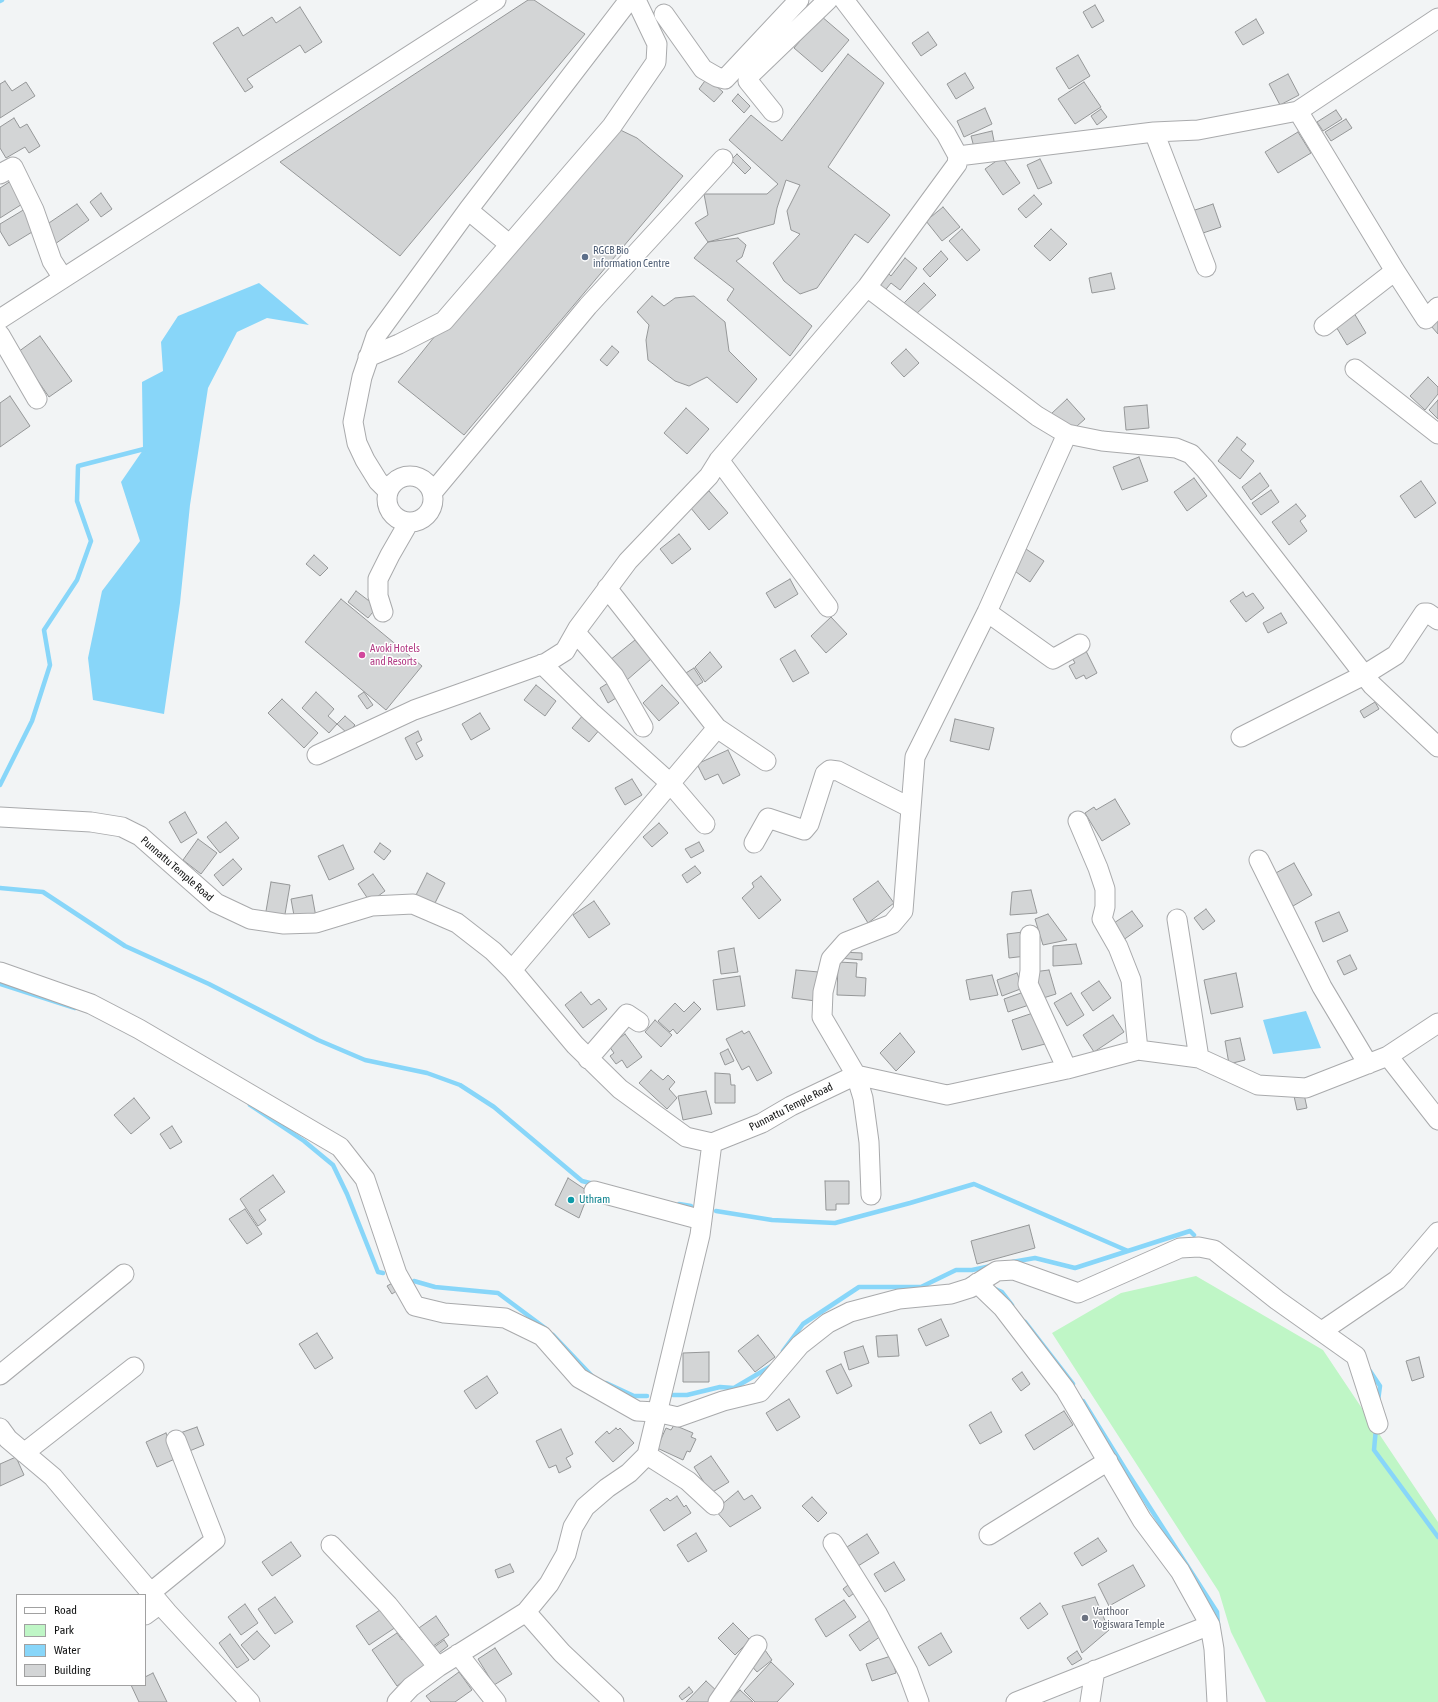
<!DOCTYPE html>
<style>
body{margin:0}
#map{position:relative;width:1438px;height:1702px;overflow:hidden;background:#f2f4f5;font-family:"Asap Condensed",sans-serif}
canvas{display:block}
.legend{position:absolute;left:16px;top:1594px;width:130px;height:92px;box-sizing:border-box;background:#fff;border:1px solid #a1a1a1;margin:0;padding:5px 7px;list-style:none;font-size:12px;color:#131414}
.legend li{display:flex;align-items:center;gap:8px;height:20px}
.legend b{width:20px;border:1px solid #a1a1a1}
</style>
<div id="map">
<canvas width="1438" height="1702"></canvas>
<ul class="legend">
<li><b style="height:5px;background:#fff"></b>Road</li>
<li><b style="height:11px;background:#bff6c6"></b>Park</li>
<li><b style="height:11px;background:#88d6f9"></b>Water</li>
<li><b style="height:11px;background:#d3d5d6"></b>Building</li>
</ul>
</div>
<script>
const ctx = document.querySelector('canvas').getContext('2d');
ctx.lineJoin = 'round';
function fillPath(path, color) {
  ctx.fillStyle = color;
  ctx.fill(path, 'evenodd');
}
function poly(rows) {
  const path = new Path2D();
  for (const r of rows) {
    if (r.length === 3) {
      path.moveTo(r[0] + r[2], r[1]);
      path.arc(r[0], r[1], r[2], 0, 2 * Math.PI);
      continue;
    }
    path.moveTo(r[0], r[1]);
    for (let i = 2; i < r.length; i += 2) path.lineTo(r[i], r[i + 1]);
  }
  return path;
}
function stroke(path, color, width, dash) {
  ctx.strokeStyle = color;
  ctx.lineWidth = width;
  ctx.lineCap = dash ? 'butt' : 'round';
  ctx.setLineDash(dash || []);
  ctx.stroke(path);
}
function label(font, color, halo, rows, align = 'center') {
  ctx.font = font + ' "Asap Condensed",sans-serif';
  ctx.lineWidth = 3;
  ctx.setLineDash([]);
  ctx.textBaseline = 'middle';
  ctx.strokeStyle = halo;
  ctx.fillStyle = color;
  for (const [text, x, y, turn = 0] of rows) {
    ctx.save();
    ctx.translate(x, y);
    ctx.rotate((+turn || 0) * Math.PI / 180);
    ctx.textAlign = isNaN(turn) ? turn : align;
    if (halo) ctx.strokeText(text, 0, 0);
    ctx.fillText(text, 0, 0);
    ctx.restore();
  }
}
fillPath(poly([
 [1196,1276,1323,1350,1438,1522,1438,1702,1266,1702,1231,1632,1219,1592,1052,1333,1121,1293]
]), '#bff6c6');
fillPath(poly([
 [259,283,309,325,267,318,237,332,208,388,190,505,180,603,164,714,93,700,88,658,102,591,140,541,121,482,143,450,142,382,163,371,161,342,178,316],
 [1306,1011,1321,1048,1273,1054,1263,1020]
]), '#88d6f9');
stroke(poly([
 [0,1,2,0],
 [0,785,32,721,50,665,44,630,77,580,91,541,77,501,78,466,148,448],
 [0,888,43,892,125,946,209,984,318,1040,365,1060,427,1073,460,1085,494,1107,582,1181,594,1184],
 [0,984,75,1008],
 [250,1105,304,1141,333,1165,347,1194,378,1272,383,1273],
 [679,1204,691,1206],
 [716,1211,772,1220,835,1223,910,1203,974,1184,1128,1251],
 [1012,1262,1035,1258,1075,1268,1190,1231,1194,1235],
 [414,1281,435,1287,498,1293,545,1328],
 [993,1288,1002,1292,1012,1305],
 [1025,1322,1073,1384],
 [553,1335,592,1376],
 [783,1351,803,1324,859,1287,921,1287,956,1270,972,1270,991,1266],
 [1370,1371,1380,1386,1378,1401],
 [606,1383,634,1396,647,1396],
 [673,1395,687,1395,720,1387,734,1388,773,1365],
 [1083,1401,1127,1472,1217,1612,1218,1625],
 [1376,1428,1374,1450,1438,1537]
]), '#88d6f9', 4.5);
const building = poly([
 [528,0,534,0,585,34,400,256,280,162,528,0],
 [1095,5,1104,21,1092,28,1083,12,1095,5],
 [300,7,322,42,305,53,300,45,247,79,253,87,245,92,213,43,238,27,243,36,272,17,276,23,300,7],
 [821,16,849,40,822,72,794,48,821,16],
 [1256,19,1264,33,1243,45,1235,32,1256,19],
 [928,32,937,45,921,56,912,43,928,32],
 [848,54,884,83,828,167,890,215,868,243,855,234,817,288,800,294,784,281,773,263,800,234,791,230,787,211,800,185,786,180,777,208,774,224,708,242,695,223,708,215,704,194,767,194,778,184,729,140,751,115,782,141,848,54],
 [1078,55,1090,76,1069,89,1056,68,1078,55],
 [965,73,974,88,956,99,947,84,965,73],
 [1288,74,1299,95,1280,105,1269,84,1288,74],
 [707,78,723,92,714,102,699,89,707,78],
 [5,81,12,91,26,82,35,96,0,118,0,84,5,81],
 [1084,82,1101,107,1075,124,1058,99,1084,82],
 [738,94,750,106,744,113,732,101,738,94],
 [985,108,992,124,964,137,957,121,985,108],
 [1101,109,1107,117,1097,125,1091,116,1101,109],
 [1336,110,1342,119,1323,131,1317,122,1336,110],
 [14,118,20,128,27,124,40,146,29,153,25,147,6,158,0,148,0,127,14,118],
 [1346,119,1352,128,1331,141,1325,132,1346,119],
 [612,126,637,138,683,176,464,435,398,382,509,244,612,126],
 [992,131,995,146,975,151,971,136,992,131],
 [1298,132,1311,153,1278,173,1265,152,1298,132],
 [737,154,751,168,745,174,731,160,737,154],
 [1002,157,1020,183,1003,195,985,169,1002,157],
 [1040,159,1052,183,1038,189,1027,165,1040,159],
 [14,179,27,201,0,218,0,188,14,179],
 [101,193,112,209,101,217,90,202,101,193],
 [1034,195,1042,204,1026,218,1018,209,1034,195],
 [77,204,89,220,55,244,43,227,77,204],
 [1213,204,1221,227,1197,235,1189,212,1213,204],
 [943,207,960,227,942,241,926,221,943,207],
 [25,209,37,229,9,246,0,231,0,224,25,209],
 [962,229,980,250,967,261,949,241,962,229],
 [1051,229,1067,244,1050,261,1034,246,1051,229],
 [738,238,746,245,742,257,736,261,812,326,790,356,727,300,734,289,694,258,708,242,738,238],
 [941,251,948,259,930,277,923,269,941,251],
 [905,258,917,268,900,290,891,283,883,293,874,287,886,271,891,276,905,258],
 [1111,273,1115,289,1092,293,1089,278,1111,273],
 [924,283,936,295,913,317,902,305,924,283],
 [652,296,664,306,675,298,694,296,725,322,729,351,757,379,737,403,707,377,689,386,675,381,648,360,646,340,649,325,637,312,652,296],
 [1354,313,1366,333,1347,345,1335,325,1354,313],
 [1438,319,1438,334,1431,326,1438,319],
 [40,336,72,381,49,397,18,352,40,336],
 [612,346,619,352,607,366,600,360,612,346],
 [906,349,919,363,904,377,891,363,906,349],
 [1428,377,1438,387,1438,394,1425,410,1410,396,1428,377],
 [10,396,30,426,0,447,0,403,10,396],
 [1067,399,1085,419,1069,433,1051,414,1067,399],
 [1438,400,1438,419,1429,410,1438,400],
 [1147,405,1149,428,1126,430,1124,407,1147,405],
 [686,408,709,429,687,454,664,433,686,408],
 [1237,437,1246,444,1241,450,1254,461,1240,479,1218,461,1237,437],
 [1139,457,1148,481,1122,490,1113,467,1139,457],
 [1260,473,1269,486,1251,500,1242,487,1260,473],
 [1194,478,1207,496,1187,511,1174,492,1194,478],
 [1421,481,1436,503,1415,518,1400,496,1421,481],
 [1271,490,1279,502,1261,515,1252,503,1271,490],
 [709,491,728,513,709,530,690,507,709,491],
 [1296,504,1306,516,1300,521,1307,531,1289,545,1272,522,1296,504],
 [679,534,691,549,672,564,660,549,679,534],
 [1026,549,1044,561,1030,582,1012,569,1026,549],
 [314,555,328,568,320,576,306,564,314,555],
 [790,579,798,594,775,608,766,593,790,579],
 [356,591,377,607,368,618,348,602,356,591],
 [1243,592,1246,597,1253,593,1264,608,1246,622,1230,601,1243,592],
 [341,599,422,666,386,710,305,642,341,599],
 [1281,613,1287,623,1268,633,1263,623,1281,613],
 [831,617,847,634,826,653,811,636,831,617],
 [635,640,651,659,627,680,610,660,635,640],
 [1084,647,1097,673,1086,679,1084,675,1076,679,1069,666,1075,663,1070,654,1084,647],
 [795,650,809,673,793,682,780,659,795,650],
 [710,652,722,667,705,682,695,667,710,652],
 [694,668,703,682,690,690,681,676,694,668],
 [613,680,621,695,608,703,600,688,613,680],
 [536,685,556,701,545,716,524,700,536,685],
 [662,685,679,703,659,721,643,703,662,685],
 [316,692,334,709,328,716,337,724,329,733,302,708,316,692],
 [364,692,373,705,367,709,358,696,364,692],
 [282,699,318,733,304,748,268,713,282,699],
 [1375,702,1379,709,1364,718,1360,711,1375,702],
 [480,713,490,729,471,740,462,724,480,713],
 [584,714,601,728,589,742,572,728,584,714],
 [345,716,355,725,347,733,337,724,345,716],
 [955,719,994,728,989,750,950,741,955,719],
 [418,731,422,740,416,743,423,756,416,760,405,738,418,731],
 [728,750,740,775,723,784,718,774,705,780,697,764,728,750],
 [632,779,642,795,625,805,615,788,632,779],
 [1115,799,1130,824,1102,841,1085,813,1094,807,1096,810,1115,799],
 [185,812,197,833,181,843,169,822,185,812],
 [226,822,239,838,220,853,207,837,226,822],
 [659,823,668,833,652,847,643,837,659,823],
 [198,839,217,853,201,874,183,860,198,839],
 [699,842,704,851,691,858,685,849,699,842],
 [380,843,391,851,384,860,374,852,380,843],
 [343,845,354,869,329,880,318,856,343,845],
 [233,859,242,869,223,886,214,875,233,859],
 [1294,863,1312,895,1293,906,1274,874,1294,863],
 [695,866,701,873,687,883,682,875,695,866],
 [427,873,445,883,433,907,415,897,427,873],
 [373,874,385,891,370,902,358,884,373,874],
 [761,876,781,900,759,919,742,898,754,887,752,883,761,876],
 [878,881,894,903,868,923,853,899,878,881],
 [271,882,290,885,284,920,265,917,271,882],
 [1031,890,1037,913,1010,915,1012,892,1031,890],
 [312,895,316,917,295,921,291,899,312,895],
 [594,901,610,924,589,938,573,915,594,901],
 [1206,909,1215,921,1203,930,1194,918,1206,909],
 [1132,911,1143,926,1119,943,1108,927,1132,911],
 [1339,912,1348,931,1323,942,1315,922,1339,912],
 [1048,914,1067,940,1043,945,1035,919,1048,914],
 [1023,932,1026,956,1009,958,1007,934,1023,932],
 [1076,944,1082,964,1053,966,1053,946,1076,944],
 [734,948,738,972,721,974,718,951,734,948],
 [840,952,862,953,862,960,839,958,840,952],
 [1350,955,1357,969,1344,975,1337,961,1350,955],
 [838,962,857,963,856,977,866,978,865,996,837,995,838,962],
 [796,970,819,972,816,1001,792,998,796,970],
 [1049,970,1056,994,1040,999,1033,972,1049,970],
 [1017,973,1023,988,1002,996,997,980,1017,973],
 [1236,973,1243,1007,1211,1014,1204,980,1236,973],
 [992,975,998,995,970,1000,966,980,992,975],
 [740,976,745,1006,717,1010,713,980,740,976],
 [1099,981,1111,998,1093,1011,1081,993,1099,981],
 [581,992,591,1005,599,999,607,1009,583,1028,565,1005,581,992],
 [1024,992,1029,1005,1008,1012,1004,999,1024,992],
 [1071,993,1084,1015,1067,1026,1054,1003,1071,993],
 [694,1002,701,1009,677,1034,673,1029,670,1032,658,1021,675,1003,684,1012,694,1002],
 [1033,1013,1045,1044,1022,1050,1012,1020,1033,1013],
 [1113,1015,1124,1032,1094,1052,1083,1035,1113,1015],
 [655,1020,672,1035,661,1047,645,1032,655,1020],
 [742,1031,744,1034,749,1031,772,1073,757,1081,749,1066,742,1070,726,1039,742,1031],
 [900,1033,915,1052,896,1071,880,1053,900,1033],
 [625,1034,642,1057,627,1068,622,1060,616,1064,610,1056,614,1053,609,1046,625,1034],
 [1240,1038,1245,1060,1229,1064,1225,1041,1240,1038],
 [728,1049,734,1061,725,1065,720,1053,728,1049],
 [651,1070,663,1080,668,1075,675,1082,669,1089,677,1098,667,1109,639,1083,651,1070],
 [715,1073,730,1074,731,1085,735,1085,735,1103,715,1103,715,1073],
 [706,1091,712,1114,683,1120,678,1096,706,1091],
 [1304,1094,1307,1108,1297,1110,1294,1096,1304,1094],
 [134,1098,150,1118,131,1134,114,1115,134,1098],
 [172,1126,182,1142,170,1149,160,1134,172,1126],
 [273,1175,285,1192,259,1210,266,1220,258,1226,240,1199,273,1175],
 [568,1178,589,1192,579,1218,555,1205,568,1178],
 [825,1181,849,1181,849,1204,836,1204,836,1210,826,1210,825,1181],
 [245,1209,262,1234,247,1244,229,1219,245,1209],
 [1029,1225,1035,1248,977,1264,971,1241,1029,1225],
 [398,1280,402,1287,392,1294,387,1286,398,1280],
 [941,1319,949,1336,926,1346,918,1329,941,1319],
 [317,1333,333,1358,315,1369,299,1344,317,1333],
 [758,1335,775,1357,755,1372,738,1351,758,1335],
 [897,1335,899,1356,878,1357,876,1336,897,1335],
 [863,1346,869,1363,849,1370,844,1352,863,1346],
 [709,1352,709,1382,683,1382,683,1353,709,1352],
 [1419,1357,1424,1377,1412,1381,1406,1361,1419,1357],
 [841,1364,852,1386,837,1394,826,1371,841,1364],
 [1022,1372,1030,1384,1021,1391,1012,1379,1022,1372],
 [487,1376,498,1393,476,1409,464,1391,487,1376],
 [789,1399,800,1417,777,1431,766,1413,789,1399],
 [1064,1411,1073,1425,1034,1450,1025,1435,1064,1411],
 [991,1412,1002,1432,980,1444,969,1425,991,1412],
 [674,1425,693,1433,691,1437,696,1439,690,1452,687,1451,683,1460,657,1448,666,1428,671,1430,674,1425],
 [197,1427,204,1445,187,1452,180,1433,197,1427],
 [616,1428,618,1430,620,1428,634,1443,613,1462,595,1442,607,1431,609,1434,616,1428],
 [561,1429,573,1454,566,1458,571,1467,559,1473,556,1465,549,1468,536,1441,561,1429],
 [166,1433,177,1458,157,1467,146,1442,166,1433],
 [711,1456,729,1482,711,1493,694,1467,711,1456],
 [16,1457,24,1475,0,1486,0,1464,16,1457],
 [738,1491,744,1500,752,1495,761,1508,730,1527,715,1510,738,1491],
 [677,1496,684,1507,686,1505,691,1513,664,1531,650,1510,667,1498,670,1501,677,1496],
 [812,1497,827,1513,818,1522,802,1506,812,1497],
 [696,1533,707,1551,688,1562,677,1545,696,1533],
 [867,1534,879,1553,858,1566,847,1547,867,1534],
 [1098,1538,1107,1551,1082,1566,1074,1553,1098,1538],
 [291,1542,301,1556,272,1576,262,1562,291,1542],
 [894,1562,905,1580,885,1592,874,1574,894,1562],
 [510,1564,514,1572,498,1578,495,1570,510,1564],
 [1133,1565,1145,1586,1109,1606,1098,1584,1133,1565],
 [852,1582,858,1590,849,1597,843,1589,852,1582],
 [275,1597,293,1622,275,1634,258,1609,275,1597],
 [1095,1597,1109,1630,1082,1653,1062,1606,1095,1597],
 [844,1600,856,1617,826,1637,815,1619,844,1600],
 [1040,1603,1048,1614,1028,1629,1020,1618,1040,1603],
 [245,1604,258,1623,241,1635,228,1617,245,1604],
 [383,1608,396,1627,369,1645,356,1626,383,1608],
 [436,1616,449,1635,429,1649,416,1630,436,1616],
 [870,1620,881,1636,860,1651,849,1635,870,1620],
 [733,1623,750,1640,735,1655,718,1638,733,1623],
 [257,1631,270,1646,254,1660,241,1645,257,1631],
 [397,1633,402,1640,408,1635,427,1664,397,1686,372,1650,397,1633],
 [941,1633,952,1652,929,1666,918,1647,941,1633],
 [230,1634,249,1660,237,1668,219,1643,230,1634],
 [444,1640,448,1646,435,1656,430,1650,444,1640],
 [495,1648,512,1674,494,1685,478,1659,495,1648],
 [765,1650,772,1660,757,1672,749,1663,765,1650],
 [1077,1651,1082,1659,1072,1665,1067,1658,1077,1651],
 [891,1656,896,1673,872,1681,866,1664,891,1656],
 [771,1662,794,1684,777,1702,755,1702,744,1691,771,1662],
 [459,1672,472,1690,455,1702,431,1702,426,1696,459,1672],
 [153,1673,167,1702,139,1702,131,1685,145,1685,145,1677,153,1673],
 [706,1681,719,1693,711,1702,686,1702,706,1681],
 [689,1687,693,1692,682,1700,679,1696,689,1687],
 [740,1690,753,1702,729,1702,740,1690]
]);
fillPath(building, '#d3d5d6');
stroke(building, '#959798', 1);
const minor = poly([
 [664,14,703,69,717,77,725,79,799,0],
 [1298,111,1395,271,1426,319,1438,307],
 [773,112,748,81,750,75,828,0],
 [1154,132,1206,267],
 [958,156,1154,132,1198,130,1298,111,1438,18],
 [0,174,13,167,34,210,52,261,63,278],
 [468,210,509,244],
 [867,287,1037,416,1067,434,1102,441,1176,448,1191,454,1205,469,1372,685,1438,747],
 [0,319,496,0],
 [1324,326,1395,271],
 [0,335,37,399],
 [368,357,399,344,444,321,612,126,656,62,657,44,636,0],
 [1355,369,1438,434],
 [719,460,828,607],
 [410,499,23],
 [388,491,378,481,365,460,357,443,353,422,362,377,376,336,468,210,629,0],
 [432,493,588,306,723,159],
 [607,588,717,728,766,761],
 [383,612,378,596,378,579,390,555,409,522],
 [987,612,1053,659,1080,644],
 [576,633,614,676,643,727],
 [542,664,591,712,670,783,705,824],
 [1241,737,1364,675,1396,655,1424,613,1428,613,1438,620],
 [317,755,414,710,546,663,565,651,578,628,628,561,709,476,719,460,867,287,957,164,958,156,946,134,844,0],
 [0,817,91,822,122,827,140,836,216,903,250,919,284,924,316,923,372,906,413,904,457,923,493,951,512,970,575,1045,620,1089,686,1137,712,1143,762,1123,791,1106,856,1075,947,1095,1067,1069,1138,1050,1199,1058,1258,1085,1306,1088,1388,1056,1438,1023],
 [1078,821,1098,868,1105,889,1105,907,1102,919,1118,947,1131,980,1138,1050],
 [754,843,768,818,804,830,809,824,825,774,830,770,838,771,911,808],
 [1259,860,1322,987,1368,1064],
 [1177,919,1199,1058],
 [1030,935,1030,971,1028,984,1067,1069],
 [512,970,717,728],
 [0,972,91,1004,139,1029,340,1147,365,1179,397,1274,415,1306,444,1313,505,1318,542,1336,579,1378,637,1411,656,1412,678,1417,723,1401,760,1392,800,1345,828,1323,850,1312,899,1299,951,1294,970,1288,997,1271,1014,1270,1078,1293,1180,1248,1199,1247,1214,1250,1277,1300,1356,1356,1378,1424],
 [1388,1056,1438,1120],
 [588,1059,627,1014,639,1022],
 [594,1191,702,1220],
 [871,1195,869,1142,863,1098,856,1075,822,1017,823,992,831,959,846,942,892,924,903,911,915,757,987,612,1067,434],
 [977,1283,1003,1308,1065,1389,1142,1520,1180,1571,1210,1625,1214,1649,1217,1702],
 [1322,1331,1397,1280,1438,1232],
 [0,1375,124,1274],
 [0,1428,8,1439,53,1477,167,1612,250,1702],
 [24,1453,134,1367],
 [647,1455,688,1481,714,1505],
 [989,1535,1108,1461],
 [833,1543,877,1613,908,1672,919,1702],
 [331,1545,388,1605,438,1667],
 [150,1593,215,1540,176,1440],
 [526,1612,562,1653,614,1702],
 [145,1615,160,1604],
 [458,1654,496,1702],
 [397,1702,411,1687,438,1667,526,1612,549,1584,566,1554,573,1527,585,1507,607,1488,629,1473,647,1455,700,1235,712,1143],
 [718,1702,757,1645],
 [1016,1702,1210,1625],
 [1090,1702,1095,1670]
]);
stroke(minor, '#a9aaac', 21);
stroke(minor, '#fff', 19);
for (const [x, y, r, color] of [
 [585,257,4,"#5c6f8a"],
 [362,655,4,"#d1479c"],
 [571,1200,4,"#0f9aa8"],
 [1085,1618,4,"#6b7280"]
]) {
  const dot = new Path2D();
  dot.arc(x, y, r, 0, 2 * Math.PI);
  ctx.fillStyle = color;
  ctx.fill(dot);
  stroke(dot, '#fff', 1.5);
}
label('11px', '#4e5e75', '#fff', [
 ["RGCB Bio",593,251],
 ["information Centre",593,264]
], 'left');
label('11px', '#b23c85', '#fff', [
 ["Avoki Hotels",370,649],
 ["and Resorts",370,662]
], 'left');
label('11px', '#131414', '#fff', [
 ["Punnattu Temple Road",177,869,41],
 ["Punnattu Temple Road",791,1107,-27]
]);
label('11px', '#0d838f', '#fff', [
 ["Uthram",579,1200]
], 'left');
label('11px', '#5b616d', '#fff', [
 ["Varthoor",1093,1612],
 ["Yogiswara Temple",1093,1625]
], 'left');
</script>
